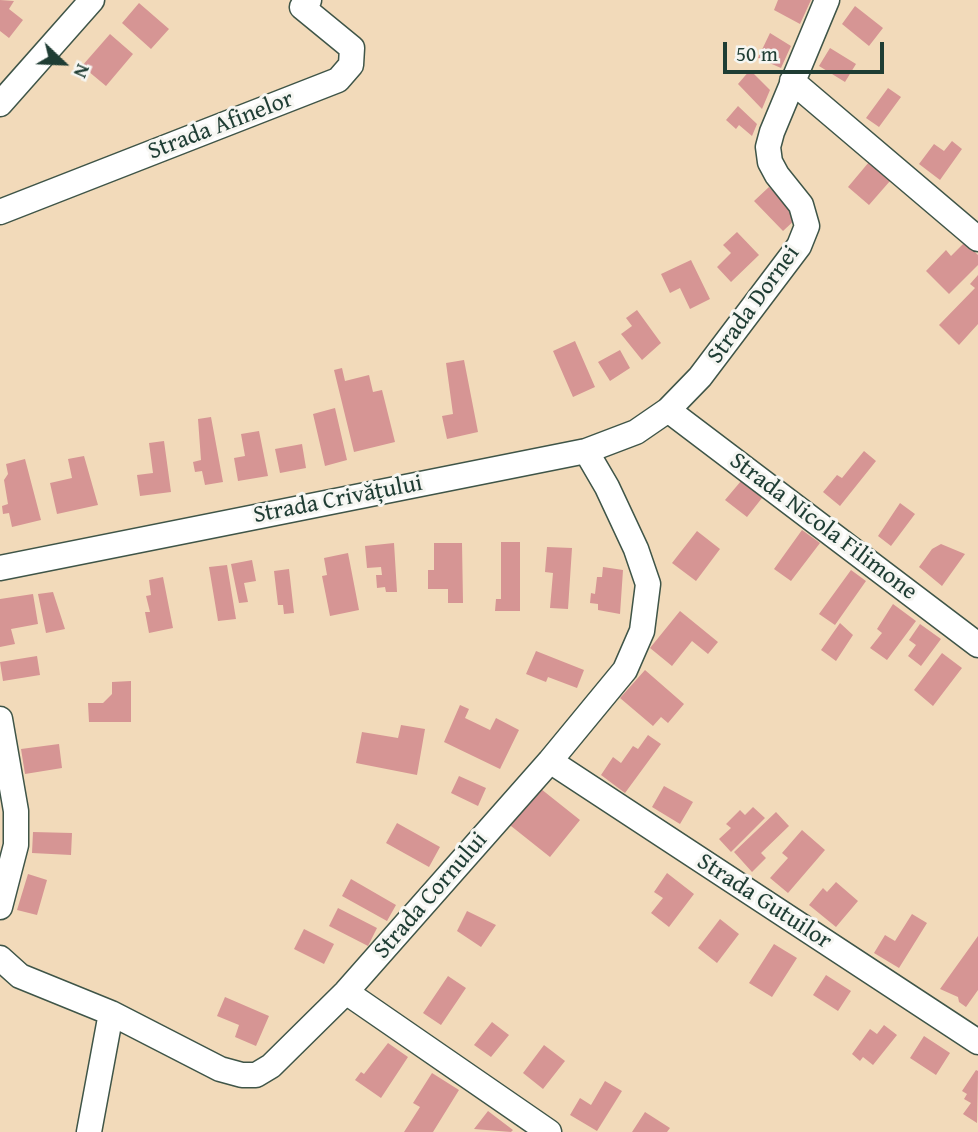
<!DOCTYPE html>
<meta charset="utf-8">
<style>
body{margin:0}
#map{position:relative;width:978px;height:1132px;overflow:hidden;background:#f2daba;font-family:"Gentium Book Plus",serif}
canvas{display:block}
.north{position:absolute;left:28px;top:28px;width:70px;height:70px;-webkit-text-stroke:5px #f6f6f2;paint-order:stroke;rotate:113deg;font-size:19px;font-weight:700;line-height:28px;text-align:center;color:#1f3d34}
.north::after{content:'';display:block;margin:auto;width:24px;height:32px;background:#1f3d34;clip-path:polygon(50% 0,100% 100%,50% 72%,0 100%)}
.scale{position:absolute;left:723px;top:42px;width:161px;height:32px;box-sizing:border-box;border:4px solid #1f3d34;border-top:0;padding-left:9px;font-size:21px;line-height:24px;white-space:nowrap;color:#1f3d34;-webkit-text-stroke:5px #f6f6f2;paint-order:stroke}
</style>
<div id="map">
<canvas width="978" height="1132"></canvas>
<div class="north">N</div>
<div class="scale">50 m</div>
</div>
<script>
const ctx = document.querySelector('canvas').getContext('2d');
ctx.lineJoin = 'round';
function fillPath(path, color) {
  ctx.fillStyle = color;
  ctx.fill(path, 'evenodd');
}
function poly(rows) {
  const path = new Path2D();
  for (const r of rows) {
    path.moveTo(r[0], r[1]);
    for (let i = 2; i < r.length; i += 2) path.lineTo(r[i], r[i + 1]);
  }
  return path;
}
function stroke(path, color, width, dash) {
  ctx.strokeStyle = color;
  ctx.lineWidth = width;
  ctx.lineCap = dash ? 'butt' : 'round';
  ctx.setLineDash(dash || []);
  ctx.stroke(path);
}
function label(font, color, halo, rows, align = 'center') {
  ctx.font = font + ' "Gentium Book Plus",serif';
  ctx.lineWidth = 6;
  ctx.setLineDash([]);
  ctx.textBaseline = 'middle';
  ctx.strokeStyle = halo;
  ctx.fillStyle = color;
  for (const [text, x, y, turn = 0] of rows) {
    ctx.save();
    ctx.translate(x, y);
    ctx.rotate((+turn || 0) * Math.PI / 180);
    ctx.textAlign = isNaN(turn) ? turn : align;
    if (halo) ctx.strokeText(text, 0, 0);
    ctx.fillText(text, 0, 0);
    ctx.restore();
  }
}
fillPath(poly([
 [0,0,14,1,9,9,23,20,9,38,0,31],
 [778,0,811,0,800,24,774,10],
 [139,3,169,29,151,49,122,23],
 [855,6,883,28,869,46,842,24],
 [770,33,791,46,781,68,758,58],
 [110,34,133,54,106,86,82,66],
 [830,48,856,64,845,82,819,66],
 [750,70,770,90,762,109,738,84],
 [888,88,901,97,879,127,866,118],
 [738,106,757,124,752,136,739,125,736,129,726,120],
 [952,141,962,149,940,180,919,164,934,144,944,151],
 [869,162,890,181,869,205,848,187],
 [769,187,798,217,783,231,754,201],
 [737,232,759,255,731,282,717,267,731,253,723,245],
 [965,242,978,255,978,265,949,294,926,271,946,250,951,256],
 [691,260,710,299,690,309,680,288,670,293,661,274],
 [978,275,978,324,959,345,939,325,975,288,970,284],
 [637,310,661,343,642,360,621,334,632,326,626,318],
 [575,341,595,387,573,397,553,351],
 [620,350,630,368,610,381,598,362],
 [464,360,478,432,447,439,442,416,453,414,446,363],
 [342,368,345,381,369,375,373,392,382,390,395,442,354,452,334,370],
 [335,408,347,460,325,466,313,414],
 [211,417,223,482,205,485,202,471,195,472,193,462,201,460,198,419],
 [259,431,268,476,238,481,234,458,245,456,241,434],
 [164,441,171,492,140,496,137,475,153,473,149,443],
 [302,444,306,468,280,473,275,449],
 [864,451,876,461,840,506,823,492,837,475,842,478],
 [84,456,98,505,57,514,50,483,72,478,68,459],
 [25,459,41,520,12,527,9,513,3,514,2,506,8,504,4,480,8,474,6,464],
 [741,481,762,498,747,517,725,500],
 [900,503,915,514,891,546,878,536],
 [802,530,820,543,791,581,774,569],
 [697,531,720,549,696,581,672,563],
 [501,542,520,542,520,611,495,611,496,599,501,599],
 [394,543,397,592,386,592,385,587,377,588,376,575,382,575,381,567,367,568,365,546],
 [434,543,462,543,463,603,448,603,448,589,428,589,428,570,434,570],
 [941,544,965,554,942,586,919,567,932,549],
 [547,547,572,548,568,609,550,608,553,573,545,572],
 [348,553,359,610,330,616,322,576,327,575,324,558],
 [252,560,256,581,244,583,248,602,239,603,231,564],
 [227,565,236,619,218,621,209,567],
 [603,567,623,570,620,614,598,610,598,604,590,603,591,593,595,594,597,577,602,577],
 [289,569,294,613,284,614,283,605,278,605,274,571],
 [851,570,866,581,835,625,819,614],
 [163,577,173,628,149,633,145,612,150,612,146,596,151,595,149,580],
 [53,592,65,629,46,633,38,594],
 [33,594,38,624,11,629,15,644,0,647,0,599],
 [893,604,916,621,887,660,870,648,882,633,877,629],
 [680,611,718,642,708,654,692,641,672,666,650,648],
 [840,623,853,635,836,661,821,650],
 [920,624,941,639,921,666,908,656,916,645,909,640],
 [536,651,584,670,577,688,548,677,546,682,526,674],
 [942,653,962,668,933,706,914,690],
 [37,656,40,675,3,681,0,662],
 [645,670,684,704,668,723,661,717,653,726,620,698],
 [131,681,131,722,89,722,88,703,103,703,112,694,112,682],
 [460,705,469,709,465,718,490,730,496,718,519,730,500,769,444,742],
 [401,725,425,729,417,775,356,763,362,732,398,738],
 [648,735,661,744,625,793,601,775,613,757,621,763,633,746,638,749],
 [59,744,62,768,25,774,21,749],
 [459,776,486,788,478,806,451,793],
 [536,785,580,820,550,857,506,822],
 [664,786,693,802,680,824,652,807],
 [753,807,765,818,731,852,719,839,731,828,726,824,740,810,745,815],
 [776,812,789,826,761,853,766,858,752,872,734,852],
 [397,823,440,847,429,867,386,843],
 [802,830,825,850,788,893,770,878,788,858,782,853],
 [33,832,72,833,71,855,32,853],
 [667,873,694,894,669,927,651,913,663,898,654,892],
 [28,874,47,880,37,915,17,910],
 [351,879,396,905,387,921,342,896],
 [836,882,858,901,836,927,809,905,823,888,827,892],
 [338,908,377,928,368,946,329,926],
 [467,911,496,925,481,947,457,931],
 [912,914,927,923,899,968,874,953,885,935,895,941],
 [720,919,739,934,717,963,698,948],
 [304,929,334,944,324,964,294,949],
 [978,936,978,990,966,1007,959,1002,958,997,940,989],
 [774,944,797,958,772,997,749,983],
 [826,975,851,991,838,1011,813,995],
 [448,976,466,988,441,1025,423,1013],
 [225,997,269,1016,256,1046,235,1037,239,1025,217,1016],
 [492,1022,509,1035,491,1057,474,1045],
 [884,1025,897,1035,873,1065,863,1057,860,1061,852,1054,870,1029,877,1034],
 [924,1036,950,1053,936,1075,910,1058],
 [388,1043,408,1057,381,1098,355,1080,361,1072,364,1074],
 [544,1045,565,1061,543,1089,523,1073],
 [976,1070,978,1071,977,1123,963,1114,971,1103,964,1099,967,1094,962,1091],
 [432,1073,459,1090,433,1132,404,1132,420,1107,413,1103],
 [605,1081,622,1091,597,1131,570,1115,580,1098,591,1105],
 [488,1111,513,1130,511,1132,474,1129],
 [645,1112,670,1128,667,1132,632,1132]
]), '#d69594');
const minor = poly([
 [792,81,978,239],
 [0,104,92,0],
 [0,212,338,80,351,65,352,48,302,7,309,0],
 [668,410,978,645],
 [0,568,586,451,636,432,668,410,700,377,799,246,807,226,801,205,777,175,770,162,768,147,772,132,827,0],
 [0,719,16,811,16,845,0,907],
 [550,761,978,1042],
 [0,958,20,976,111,1013,220,1069,242,1075,256,1075,271,1066,346,992,550,761,625,670,642,631,648,584,636,549,607,487,586,451],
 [346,992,549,1132],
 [89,1132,111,1013]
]);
stroke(minor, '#3f5548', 27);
stroke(minor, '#fff', 24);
label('24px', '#1f3d34', '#f6f6f2', [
 ["Strada Afinelor",221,126,-21],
 ["Strada Dornei",754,305,-54],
 ["Strada Crivățului",338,500,-11],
 ["Strada Nicola Filimone",823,527,37],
 ["Strada Cornului",431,896,-49],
 ["Strada Gutuilor",764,902,33]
]);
</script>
